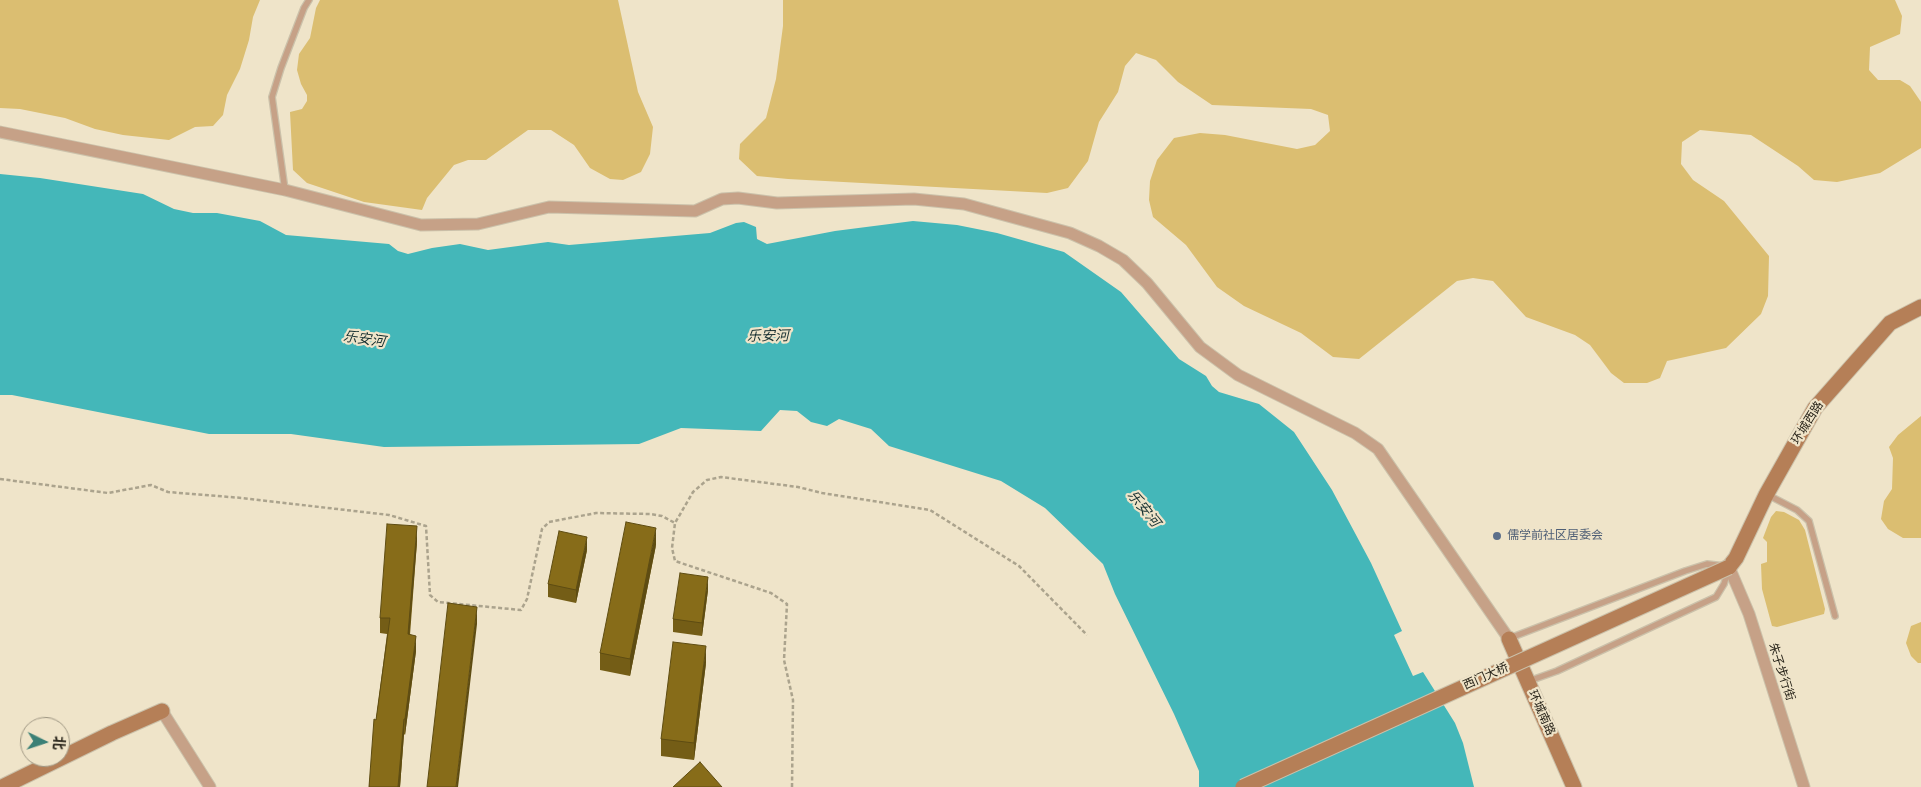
<!DOCTYPE html>
<meta charset="utf-8">
<style>
body{margin:0}
#map{position:relative;width:1921px;height:787px;overflow:hidden;background:#efe4c9;font-family:Poppins,"Noto Sans SC",sans-serif}
canvas{display:block}
.north{position:absolute;left:20px;top:717px;width:50px;height:50px;box-sizing:border-box;background:#efe4c9;border:1px solid #9f9783;border-radius:50%;rotate:94deg;font-size:14px;font-weight:700;line-height:20px;text-align:center;color:#28241a}
.north::after{content:'';display:block;margin:auto;width:18px;height:22px;background:#3b8076;clip-path:polygon(50% 0,100% 100%,50% 72%,0 100%)}
</style>
<div id="map">
<canvas width="1921" height="787"></canvas>
<div class="north">北</div>
</div>
<script>
const ctx = document.querySelector('canvas').getContext('2d');
ctx.lineJoin = 'round';
function fillPath(path, color) {
  ctx.fillStyle = color;
  ctx.fill(path, 'evenodd');
}
function poly(rows) {
  const path = new Path2D();
  for (const r of rows) {
    path.moveTo(r[0], r[1]);
    for (let i = 2; i < r.length; i += 2) path.lineTo(r[i], r[i + 1]);
  }
  return path;
}
function stroke(path, color, width, dash) {
  ctx.strokeStyle = color;
  ctx.lineWidth = width;
  ctx.lineCap = dash ? 'butt' : 'round';
  ctx.setLineDash(dash || []);
  ctx.stroke(path);
}
function label(font, color, halo, rows, align = 'center') {
  ctx.font = font + ' Poppins,"Noto Sans SC",sans-serif';
  ctx.lineWidth = 4.5;
  ctx.setLineDash([]);
  ctx.textBaseline = 'middle';
  ctx.strokeStyle = halo;
  ctx.fillStyle = color;
  for (const [text, x, y, turn = 0] of rows) {
    ctx.save();
    ctx.translate(x, y);
    ctx.rotate((+turn || 0) * Math.PI / 180);
    ctx.textAlign = isNaN(turn) ? turn : align;
    if (halo) ctx.strokeText(text, 0, 0);
    ctx.fillText(text, 0, 0);
    ctx.restore();
  }
}
fillPath(poly([
 [0,0,260,0,253,17,249,40,240,69,227,95,223,115,213,126,195,127,169,140,123,135,95,129,65,118,20,109,0,108],
 [320,0,618,0,638,92,653,127,650,154,641,172,623,180,610,179,590,168,574,145,551,130,528,130,486,160,468,160,454,165,427,198,422,210,364,202,307,183,293,170,290,112,302,109,307,101,307,95,301,84,297,70,299,54,310,38,316,8],
 [783,0,1895,0,1902,16,1900,34,1870,47,1869,70,1878,80,1900,80,1910,86,1921,102,1921,148,1880,173,1837,182,1814,180,1798,166,1751,135,1700,130,1682,142,1681,164,1693,180,1724,201,1769,256,1768,296,1761,314,1726,348,1667,361,1660,378,1647,383,1624,383,1611,373,1590,345,1575,335,1526,317,1493,281,1473,278,1457,281,1359,359,1333,357,1301,333,1244,306,1217,287,1186,245,1153,217,1149,200,1150,181,1157,160,1174,138,1200,133,1225,135,1297,149,1315,145,1330,131,1328,115,1311,109,1212,105,1178,82,1156,60,1136,53,1125,66,1118,92,1099,122,1088,161,1068,188,1047,193,788,179,757,176,739,159,740,144,766,118,776,79,783,26],
 [1921,416,1921,538,1903,538,1888,529,1881,519,1884,501,1892,489,1893,458,1889,447,1898,435],
 [1776,511,1784,512,1799,520,1805,530,1825,609,1824,614,1777,627,1772,626,1762,589,1761,564,1767,562,1767,542,1763,538,1771,517],
 [1921,622,1921,663,1918,663,1911,656,1906,643,1911,626]
]), '#dbbe71');
fillPath(poly([
 [0,174,40,178,143,194,174,209,193,213,217,213,260,221,286,235,389,244,398,251,408,254,432,248,460,244,488,250,548,242,569,245,710,233,736,223,744,222,756,227,757,239,767,244,835,231,913,221,957,225,997,233,1064,252,1121,292,1179,359,1206,376,1212,386,1219,392,1259,404,1294,432,1332,490,1371,563,1402,631,1394,635,1413,676,1423,672,1455,723,1463,743,1474,787,1199,787,1199,771,1174,714,1115,594,1103,564,1045,508,1001,481,889,446,871,429,839,419,827,426,811,422,797,411,780,410,761,431,681,428,639,444,384,447,291,434,209,434,12,395,0,395]
]), '#44b7b9');
const lane = poly([
 [285,190,272,97,281,68,304,8,309,0],
 [1768,495,1797,510,1809,521,1835,616],
 [1510,638,1685,571,1707,564,1724,566],
 [1529,681,1557,671,1716,597,1724,584,1728,571]
]);
const street = poly([
 [0,132,285,190,421,225,478,224,549,207,695,211,722,199,738,198,777,203,914,199,964,204,1070,233,1099,246,1123,260,1147,283,1200,347,1238,375,1355,433,1378,449,1509,639],
 [1729,567,1749,614,1804,787],
 [162,711,210,787]
]);
const secondary = poly([
 [1729,567,1736,558,1766,495,1815,408,1890,323,1921,307],
 [1509,639,1574,787],
 [2,787,112,733,162,711]
]);
stroke(lane, '#cbc1aa', 8);
stroke(street, '#cbc1aa', 13);
stroke(secondary, '#cbc1aa', 17);
stroke(poly([
 [0,479,108,493,151,485,168,492,242,498,389,515,426,526,430,595,438,602,521,610,527,599,542,529,549,522,596,513,650,514,662,516,675,523],
 [792,787,793,700,784,660,787,604,771,593,675,561,672,548,675,523,693,492,707,480,721,477,798,487,822,493,930,510,1019,566,1087,635]
]), '#aba38d', 2.5, [4, 2.5]);
stroke(lane, '#c6a187', 5.5);
stroke(street, '#c6a187', 11);
stroke(secondary, '#b57f57', 15);
const secondaryBridge = poly([
 [1243,787,1729,567]
]);
stroke(secondaryBridge, '#cbc1aa', 17, []);
stroke(secondaryBridge, '#b57f57', 15);
fillPath(poly([
 [417,542,410,635,416,651,405,735,404,734,400,787,369,787,376,720,387,634,380,633,380,618],
 [656,545,630,676,600,670,600,653],
 [587,550,576,603,548,597,548,584],
 [708,590,702,636,673,632,673,619],
 [706,663,694,760,661,756,661,739]
]), '#745d16');
fillPath(poly([
 [417,526,417,542,408,650,408,634],
 [656,528,656,545,630,676,630,659],
 [587,537,587,550,576,603,576,590],
 [708,577,708,590,702,636,702,623],
 [477,607,477,624,458,787,456,787],
 [416,636,416,651,405,735,405,719],
 [706,646,706,663,694,760,694,743],
 [404,719,404,734,400,787,398,787]
]), '#5e4c12');
const building = poly([
 [626,522,656,528,630,659,600,653,626,522],
 [387,524,417,526,408,634,416,636,405,719,404,719,398,787,369,787,374,719,376,720,390,618,380,618,387,524],
 [559,531,587,537,576,590,548,584,559,531],
 [680,573,708,577,702,623,673,619,680,573],
 [448,603,477,607,456,787,427,787,448,603],
 [673,642,706,646,694,743,661,739,673,642],
 [700,762,722,787,673,787,700,762]
]);
fillPath(building, '#876c19');
stroke(building, '#5e4c12', 1);
for (const [x, y, r, color] of [
 [1497,536,5,"#5c6f8a"]
]) {
  const dot = new Path2D();
  dot.arc(x, y, r, 0, 2 * Math.PI);
  ctx.fillStyle = color;
  ctx.fill(dot);
  stroke(dot, '#efe4c9', 2);
}
label('12px', '#28241a', '#efe4c9', [
 ["环城西路",1808,423,-58],
 ["朱子步行街",1781,672,72],
 ["西门大桥",1486,677,-24],
 ["环城南路",1541,713,66]
]);
label('12px', '#4e5e75', '#efe4c9', [
 ["儒学前社区居委会",1507,536]
], 'left');
label('italic 14px', '#162f30', '#efe4c9', [
 ["乐安河",768,337,-1],
 ["乐安河",364,340,8],
 ["乐安河",1143,509,51]
]);
</script>
